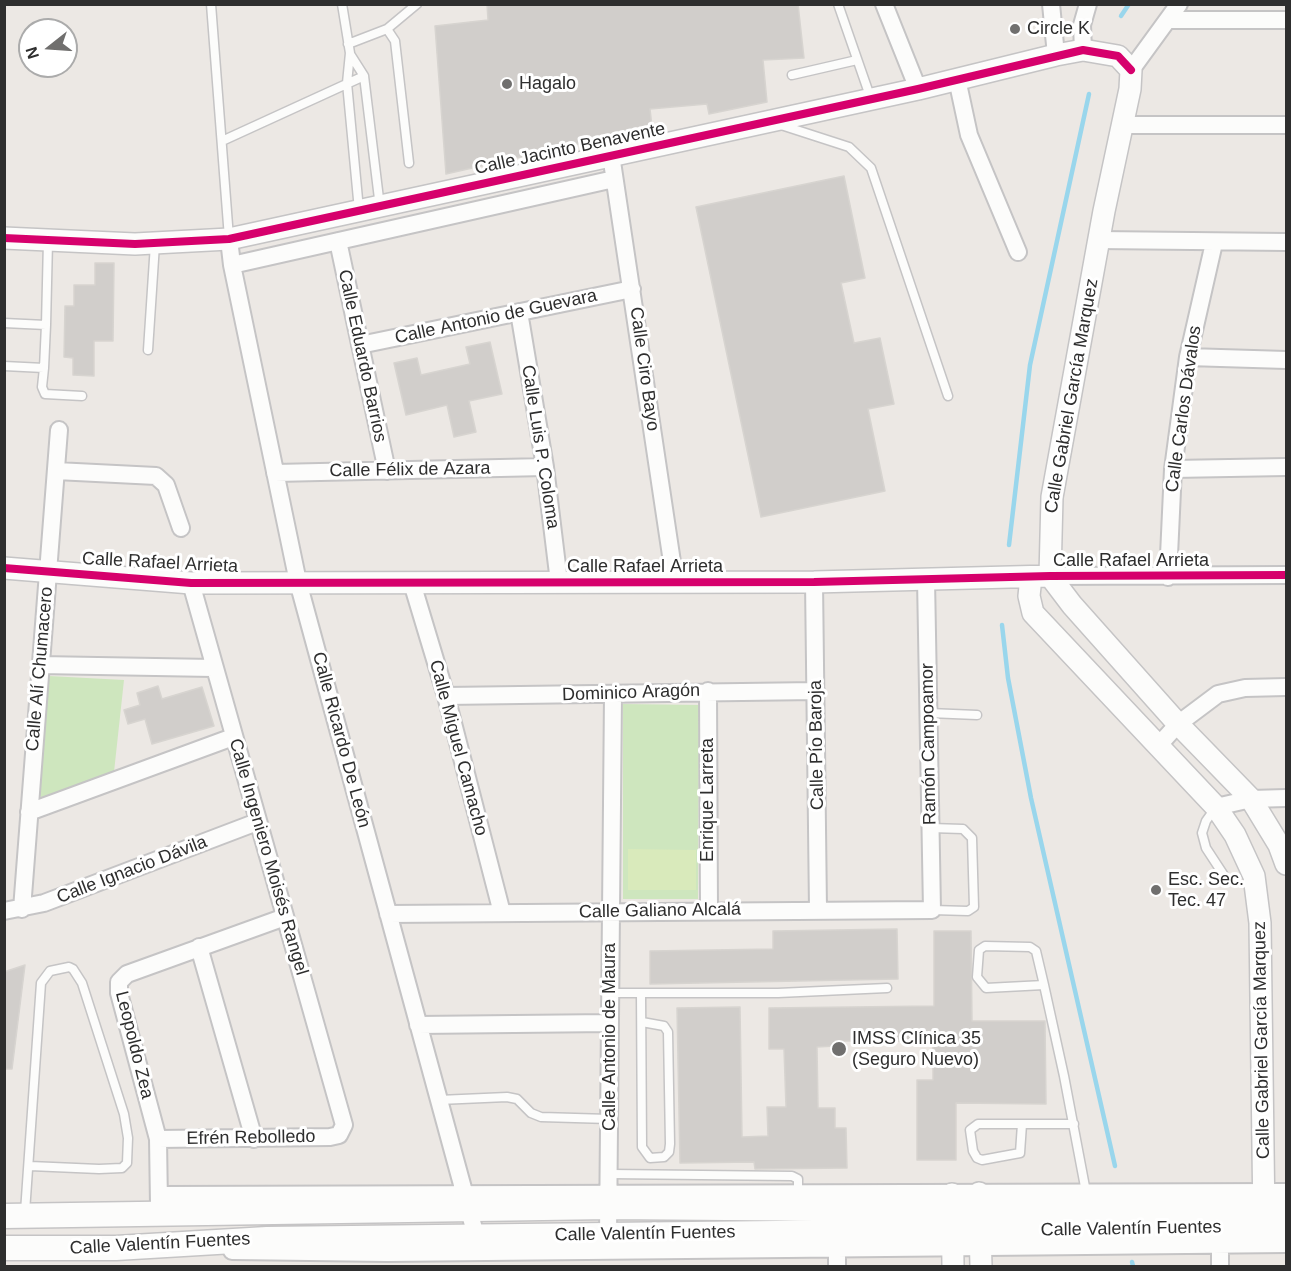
<!DOCTYPE html>
<meta charset="utf-8">
<style>
body{margin:0}
#map{position:relative;width:1291px;height:1271px;overflow:hidden;background:#ece8e4;font-family:Helvetica,sans-serif}
canvas{display:block}
.frame{position:absolute;inset:0;border:6px solid #2e2e2e;pointer-events:none}
.north{position:absolute;left:18px;top:18px;width:60px;height:60px;box-sizing:border-box;background:#fff;border:2px solid #ababab;border-radius:50%;rotate:253deg;font-size:16px;font-weight:700;line-height:24px;text-align:center;color:#2e2e2e}
.north::after{content:'';display:block;margin:auto;width:21px;height:27px;background:#706f6e;clip-path:polygon(50% 0,100% 100%,50% 72%,0 100%)}
</style>
<div id="map">
<canvas width="1291" height="1271"></canvas>
<div class="frame"></div>
<div class="north">N</div>
</div>
<script>
const ctx = document.querySelector('canvas').getContext('2d');
ctx.lineJoin = 'round';
function fillPath(path, color) {
  ctx.fillStyle = color;
  ctx.fill(path, 'evenodd');
}
function poly(rows) {
  const path = new Path2D();
  for (const r of rows) {
    path.moveTo(r[0], r[1]);
    for (let i = 2; i < r.length; i += 2) path.lineTo(r[i], r[i + 1]);
  }
  return path;
}
function stroke(path, color, width, dash) {
  ctx.strokeStyle = color;
  ctx.lineWidth = width;
  ctx.lineCap = dash ? 'butt' : 'round';
  ctx.setLineDash(dash || []);
  ctx.stroke(path);
}
function label(font, color, halo, rows, align = 'center') {
  ctx.font = font + ' Helvetica,sans-serif';
  ctx.lineWidth = 6;
  ctx.setLineDash([]);
  ctx.textBaseline = 'middle';
  ctx.strokeStyle = halo;
  ctx.fillStyle = color;
  for (const [text, x, y, turn = 0] of rows) {
    ctx.save();
    ctx.translate(x, y);
    ctx.rotate((+turn || 0) * Math.PI / 180);
    ctx.textAlign = isNaN(turn) ? turn : align;
    if (halo) ctx.strokeText(text, 0, 0);
    ctx.fillText(text, 0, 0);
    ctx.restore();
  }
}
fillPath(poly([
 [49,676,124,680,114,772,41,799,39,791],
 [623,704,699,705,698,899,623,899]
]), '#cee6be');
fillPath(poly([
 [628,849,696,850,696,890,628,890]
]), '#d9eabb');
stroke(poly([
 [1121,16,1129,4],
 [1009,545,1030,365,1089,94],
 [1002,625,1008,678,1031,798,1115,1166],
 [1132,1262,1133,1266]
]), '#99d6ec', 4.5);
const building = poly([
 [487,4,798,4,804,58,763,60,767,102,709,114,707,104,650,109,652,127,446,174,435,26,488,20,487,4],
 [844,176,865,278,841,283,854,343,880,338,894,404,868,409,885,491,761,517,696,207,844,176],
 [95,263,114,263,113,341,94,341,94,376,73,375,73,358,64,357,65,306,74,306,74,285,95,285,95,263],
 [490,342,502,394,469,401,476,432,454,437,447,405,406,415,394,363,417,358,421,375,470,364,466,347,490,342],
 [158,686,162,699,202,687,214,726,152,744,145,719,128,724,124,710,140,705,137,693,158,686],
 [897,929,898,979,650,984,650,951,773,949,773,931,897,929],
 [934,931,971,931,972,1021,1045,1021,1046,1104,956,1103,956,1160,917,1160,917,1080,933,1080,933,1041,835,1041,835,1046,817,1047,818,1108,835,1108,835,1128,846,1128,847,1168,755,1169,754,1162,680,1163,677,1008,740,1007,742,1137,768,1136,767,1107,786,1107,784,1049,769,1049,769,1008,934,1006,934,931],
 [25,965,12,1069,4,1069,4,972,25,965]
]);
fillPath(building, '#d1cecb');
stroke(building, '#d7d4d0', 1.5);
const service = poly([
 [211,4,229,238],
 [342,4,350,53,347,83,359,210],
 [838,4,871,99],
 [387,29,395,41,409,163],
 [348,44,387,29,417,4],
 [350,54,364,76,380,207],
 [792,75,857,60],
 [781,125,849,147,871,168,948,396],
 [222,141,364,76],
 [4,323,46,325,44,368],
 [46,325,48,241],
 [148,350,155,244],
 [4,366,44,368,42,387,45,394,82,396],
 [929,713,977,715],
 [1216,807,1206,821,1202,833,1206,848,1225,877],
 [931,828,963,829,972,838,974,907,968,911,932,910],
 [1044,985,986,988,977,977,979,950,985,946,1030,947,1036,951,1044,985,1064,1076,1086,1192],
 [610,993,778,993,887,988],
 [641,993,642,1147,650,1158,664,1157,669,1152,670,1144,668,1032,664,1026,642,1022],
 [439,1100,507,1097,517,1099,531,1113,541,1117,609,1119],
 [1022,1124,1020,1153,982,1160,977,1158,973,1151,970,1130,978,1124,1074,1124],
 [610,1174,792,1176,798,1179,798,1197],
 [25,1212,41,983,50,971,69,967,73,969,82,983,124,1114,128,1138,127,1163,122,1168,99,1169,30,1166]
]);
const minor = poly([
 [884,4,918,89],
 [1051,4,1056,55],
 [1170,20,1286,20],
 [1083,50,1082,25,1088,4],
 [1131,70,1179,4],
 [957,79,969,135,1018,252],
 [1121,125,1286,125],
 [611,155,675,582],
 [229,239,232,265,298,582,476,1236],
 [1098,240,1286,242],
 [338,241,387,471],
 [232,265,614,179],
 [519,312,545,467,559,582],
 [360,345,632,289],
 [1188,357,1286,360],
 [1173,469,1286,467],
 [56,471,156,476,166,485,181,528],
 [275,473,545,467],
 [1050,576,1286,575],
 [1168,577,1173,469,1188,357,1214,243],
 [814,582,818,909],
 [412,583,446,696,502,913],
 [40,665,213,668],
 [708,691,709,910],
 [446,696,816,691],
 [1158,746,1178,724,1218,694,1245,688,1286,687],
 [1216,807,1251,799,1286,798],
 [29,812,233,737],
 [22,909,59,430],
 [4,911,44,903,257,822],
 [388,914,932,910,926,579],
 [199,947,254,1139],
 [418,1025,610,1023],
 [158,1139,330,1137,339,1135,344,1125,191,583],
 [160,1195,1286,1192],
 [159,1205,158,1139,119,993,119,982,127,974,285,917],
 [608,1235,613,695],
 [837,1248,837,1266],
 [232,1251,387,1253,1286,1244],
 [1220,1266,1220,1234]
]);
const tertiary = poly([
 [4,238,135,244,229,239,918,89,1056,55,1083,50,1118,56,1131,70,1130,89,1104,211,1052,497,1050,576,1072,605,1178,724,1251,799,1279,845,1286,864],
 [4,568,191,583,814,582,1050,576],
 [1031,577,1029,596,1033,613,1216,807,1235,835,1254,876,1260,923,1264,1222],
 [979,1193,981,1266],
 [952,1194,953,1266]
]);
const secondary = poly([
 [4,1216,610,1207,845,1209,1286,1206],
 [4,1248,116,1248,267,1239,1286,1227]
]);
stroke(service, '#c5c4c5', 11);
stroke(minor, '#c5c4c5', 20);
stroke(tertiary, '#c5c4c5', 24);
stroke(secondary, '#c5c4c5', 27);
stroke(service, '#fcfcfb', 8);
stroke(minor, '#fcfcfb', 16);
stroke(tertiary, '#fcfcfb', 21);
stroke(secondary, '#fcfcfb', 24);
stroke(poly([
 [4,238,135,244,229,239,918,89,1083,50,1118,56,1131,70],
 [4,568,191,583,814,582,1050,576,1286,575]
]), '#d6006c', 8);
for (const [x, y, r, color] of [
 [1015,29,6,"#706f6e"],
 [507,84,6,"#706f6e"],
 [1156,890,6,"#706f6e"],
 [839,1049,8,"#706f6e"]
]) {
  const dot = new Path2D();
  dot.arc(x, y, r, 0, 2 * Math.PI);
  ctx.fillStyle = color;
  ctx.fill(dot);
  stroke(dot, '#fff', 2);
}
label('18px', '#2e2e2e', '#fff', [
 ["Circle K",1027,29],
 ["Hagalo",519,84],
 ["Esc. Sec.",1168,880],
 ["Tec. 47",1168,901],
 ["IMSS Clínica 35",852,1039],
 ["(Seguro Nuevo)",852,1060]
], 'left');
label('18px', '#2e2e2e', '#fff', [
 ["Calle Jacinto Benavente",570,149,-12],
 ["Calle Antonio de Guevara",496,317,-12],
 ["Calle Eduardo Barrios",362,356,78],
 ["Calle Ciro Bayo",644,369,82],
 ["Calle Gabriel García Marquez",1072,396,-80],
 ["Calle Carlos Dávalos",1184,409,-82],
 ["Calle Luis P. Coloma",540,447,81],
 ["Calle Félix de Azara",410,470,-1],
 ["Calle Rafael Arrieta",1131,561],
 ["Calle Rafael Arrieta",160,563,3],
 ["Calle Rafael Arrieta",645,567],
 ["Calle Alí Chumacero",40,669,-85],
 ["Dominico Aragón",631,693,-2],
 ["Calle Ricardo De León",341,740,75],
 ["Ramón Campoamor",929,744,-91],
 ["Calle Pío Baroja",817,745,-91],
 ["Calle Miguel Camacho",458,748,75],
 ["Enrique Larreta",708,800,-90],
 ["Calle Ingeniero Moisés Rangel",268,857,74],
 ["Calle Ignacio Dávila",132,870,-21],
 ["Calle Galiano Alcalá",660,911,-1],
 ["Calle Antonio de Maura",610,1037,-90],
 ["Calle Gabriel García Marquez",1262,1040,-91],
 ["Leopoldo Zea",134,1045,76],
 ["Efrén Rebolledo",251,1138,-1],
 ["Calle Valentín Fuentes",1131,1229,-1],
 ["Calle Valentín Fuentes",645,1234,-1],
 ["Calle Valentín Fuentes",160,1244,-3]
]);
</script>
